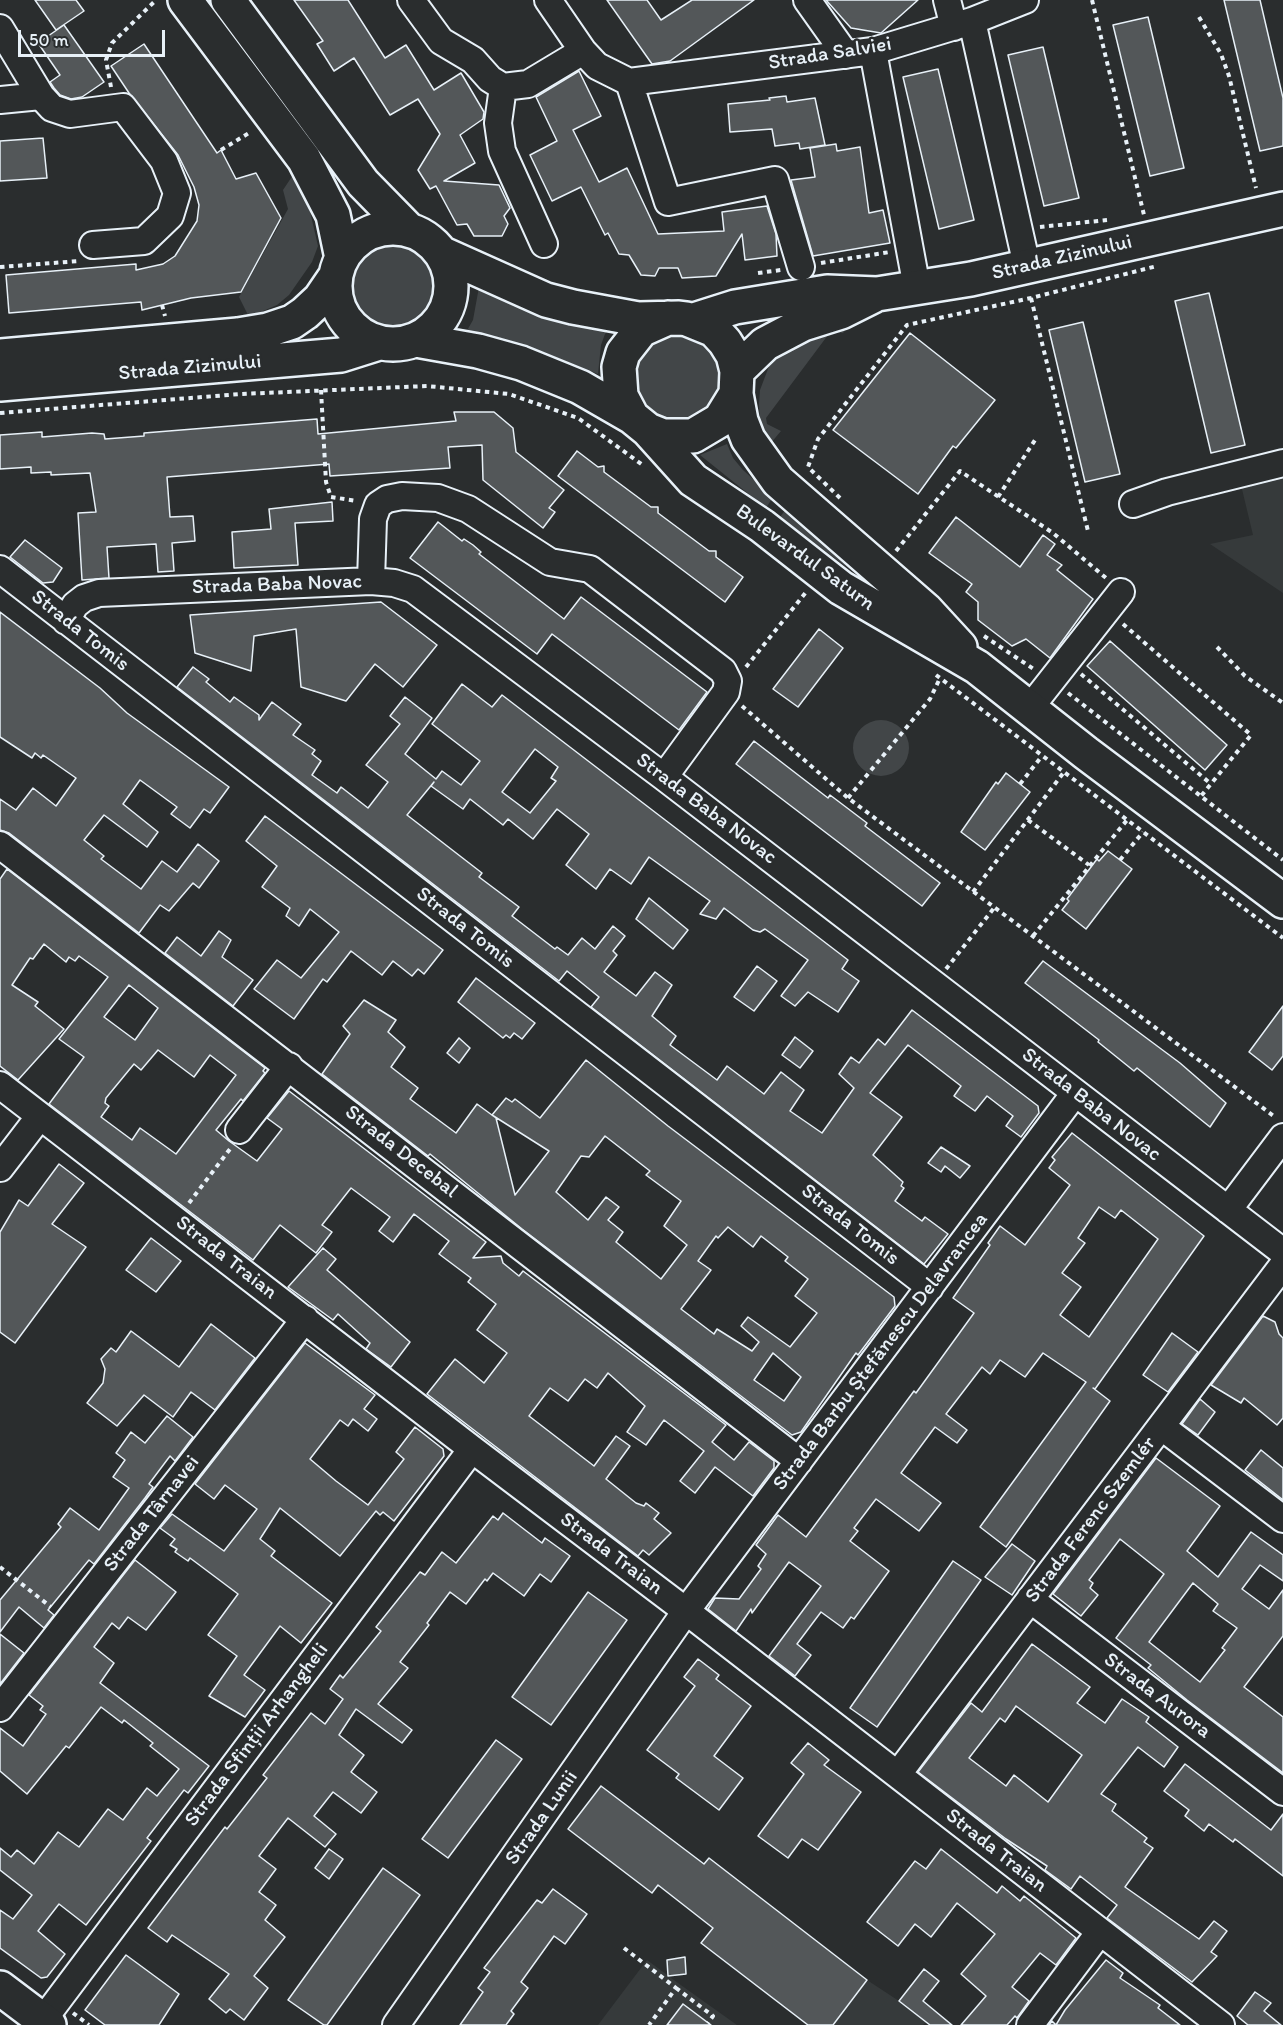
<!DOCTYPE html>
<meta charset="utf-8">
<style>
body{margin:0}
#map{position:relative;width:1283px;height:2025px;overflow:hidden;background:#2a2d2e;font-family:Itim,sans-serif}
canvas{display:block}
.scale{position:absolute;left:18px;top:30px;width:147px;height:27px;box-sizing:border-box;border:3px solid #e8f1f8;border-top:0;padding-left:8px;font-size:18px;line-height:21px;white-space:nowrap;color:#e8f1f8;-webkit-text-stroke:4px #2a2d2e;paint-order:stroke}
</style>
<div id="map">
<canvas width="1283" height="2025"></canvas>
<div class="scale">50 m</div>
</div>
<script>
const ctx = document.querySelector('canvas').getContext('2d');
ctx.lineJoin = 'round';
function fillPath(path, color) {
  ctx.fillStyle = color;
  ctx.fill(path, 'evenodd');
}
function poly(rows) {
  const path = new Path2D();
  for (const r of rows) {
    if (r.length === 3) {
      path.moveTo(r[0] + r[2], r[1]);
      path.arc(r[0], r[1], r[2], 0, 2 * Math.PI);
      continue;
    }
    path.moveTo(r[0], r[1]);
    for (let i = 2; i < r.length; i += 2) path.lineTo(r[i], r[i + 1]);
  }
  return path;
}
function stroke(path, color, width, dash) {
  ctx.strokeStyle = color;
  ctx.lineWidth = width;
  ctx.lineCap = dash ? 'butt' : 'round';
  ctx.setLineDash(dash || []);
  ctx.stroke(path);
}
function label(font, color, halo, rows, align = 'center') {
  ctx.font = font + ' Itim,sans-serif';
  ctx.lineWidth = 5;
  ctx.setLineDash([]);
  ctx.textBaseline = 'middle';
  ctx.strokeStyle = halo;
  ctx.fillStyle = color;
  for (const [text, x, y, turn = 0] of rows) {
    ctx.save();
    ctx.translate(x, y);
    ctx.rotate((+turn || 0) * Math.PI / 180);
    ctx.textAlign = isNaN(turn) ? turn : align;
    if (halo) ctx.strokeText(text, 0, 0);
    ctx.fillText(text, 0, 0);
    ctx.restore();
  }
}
fillPath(poly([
 [1283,475,1283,593,1210,544,1253,535,1241,485],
 [647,1960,678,1983,737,2025,711,2025,683,2004,669,2022,673,2025,598,2025],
 [867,1980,899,2001,926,2022,923,2025,833,2025]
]), '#363a3b');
fillPath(poly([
 [293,175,306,194,318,246,312,262,289,295,277,305,249,317,239,297,288,209,283,190],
 [392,286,41],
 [479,287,614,324,605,334,601,345,598,374,538,350,465,334,473,320],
 [849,326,843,333,831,331,766,418,767,424,781,431,770,444,760,420,759,404,760,390,771,361,794,338],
 [678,377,44],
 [727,444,733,458,743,470,773,497,766,508,700,455],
 [786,509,884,595,780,517],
 [881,748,28]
]), '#424648');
const building = poly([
 [35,0,76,0,84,11,56,30,35,0],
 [294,0,348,0,385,58,406,45,434,90,461,73,484,112,483,119,460,135,475,163,444,181,499,185,510,208,504,216,508,224,502,236,474,236,467,224,457,225,436,186,430,189,418,170,440,134,418,99,390,115,354,58,334,71,317,44,323,41,294,0],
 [607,0,647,0,661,20,692,0,754,0,670,61,652,64,607,0],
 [826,0,918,0,881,33,851,28,826,0],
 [1224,0,1260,0,1283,98,1283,146,1260,151,1224,0],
 [1148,17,1184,168,1150,176,1113,25,1148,17],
 [64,25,104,82,82,97,71,99,60,95,54,88,50,82,60,75,38,43,64,25],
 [144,44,217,153,221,150,236,179,256,173,281,218,241,292,191,298,142,310,141,302,9,313,6,275,136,264,136,270,163,264,175,256,197,221,199,205,194,187,178,155,129,93,111,66,144,44],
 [1043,47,1079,198,1044,206,1008,55,1043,47],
 [938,69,974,220,939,229,903,77,938,69],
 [579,71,601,116,573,130,599,182,627,168,658,234,724,231,722,212,767,206,776,234,777,256,745,260,742,234,716,276,682,278,678,268,659,268,655,276,641,275,629,255,619,254,608,233,605,235,581,187,552,201,530,155,557,141,536,97,579,71],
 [786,96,787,102,815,98,825,145,800,149,799,143,775,146,772,129,730,132,728,104,770,100,769,98,786,96],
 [43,138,47,178,0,181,0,141,43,138],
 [836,144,837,151,860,147,869,213,883,210,890,243,813,256,791,180,815,177,810,148,836,144],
 [1209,293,1245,445,1211,453,1175,301,1209,293],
 [1083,322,1120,474,1085,482,1049,330,1083,322],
 [910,333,995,400,956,448,953,446,918,494,833,430,910,333],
 [454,412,494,412,513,428,516,452,564,490,549,508,555,512,543,528,483,480,482,445,448,447,450,468,330,476,329,464,167,477,170,517,193,516,195,541,172,543,174,571,158,572,156,544,107,547,109,578,82,580,78,513,96,512,90,473,51,475,51,472,31,473,31,467,0,469,0,435,42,432,42,437,92,433,104,434,105,439,144,436,144,433,317,419,318,434,456,421,454,412],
 [577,451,598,467,604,466,604,472,651,507,658,507,658,513,709,551,716,551,716,557,743,577,725,602,558,476,577,451],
 [332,502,333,521,295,523,298,565,234,568,232,532,271,529,269,509,332,502],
 [956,517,1020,567,1043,535,1055,544,1047,555,1062,565,1057,570,1093,599,1050,658,1026,639,1012,646,978,620,978,602,966,592,972,584,929,553,956,517],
 [438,522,462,541,464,539,473,545,481,552,479,554,564,619,581,597,707,692,679,730,552,634,537,654,410,558,438,522],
 [25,540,62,568,53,582,43,583,10,557,25,540],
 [381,602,437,645,403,687,375,664,346,701,301,687,296,629,254,636,251,671,195,653,190,615,381,602],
 [0,612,100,688,127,713,229,787,210,813,204,809,190,828,171,814,177,807,140,780,123,804,158,832,147,847,104,815,84,840,104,856,101,859,141,889,162,861,177,872,198,844,219,861,199,888,193,883,169,911,160,905,139,933,9,833,0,830,0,799,16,810,33,788,56,806,76,778,43,755,41,758,35,753,32,758,0,737,0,612],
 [819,629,843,648,798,707,773,689,819,629],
 [1110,641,1227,745,1205,770,1087,666,1110,641],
 [193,667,209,679,206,682,230,702,234,697,259,715,259,720,272,702,301,724,293,735,315,750,312,754,321,761,312,775,337,793,341,787,368,808,388,782,366,765,400,724,390,716,405,697,432,718,405,754,436,779,442,771,461,785,480,761,432,724,462,684,492,707,502,695,848,960,842,969,859,981,838,1012,808,992,795,1006,781,996,808,960,765,929,760,932,753,930,724,908,716,919,700,914,710,901,649,857,631,884,610,869,596,889,566,865,589,834,557,809,533,839,508,819,503,825,470,799,463,809,431,786,434,782,407,815,482,873,479,877,519,907,512,916,555,949,557,947,568,955,582,938,595,949,613,926,625,936,613,951,617,955,604,972,636,996,655,972,672,985,652,1016,676,1036,670,1045,717,1080,727,1066,764,1094,781,1072,804,1090,790,1111,822,1133,854,1088,839,1074,851,1057,859,1063,878,1039,885,1045,912,1010,1038,1106,1039,1113,1021,1137,1006,1126,1013,1116,987,1096,975,1111,954,1096,961,1086,908,1045,870,1093,902,1117,873,1155,903,1182,901,1186,904,1188,895,1201,922,1221,925,1217,948,1234,924,1264,591,1007,599,997,567,971,559,981,177,687,193,667],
 [535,749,558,767,551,778,556,781,530,813,502,792,535,749],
 [754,741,828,798,830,795,867,823,865,826,940,883,922,906,736,764,754,741],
 [1006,773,1030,792,985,850,961,832,996,782,998,784,1006,773],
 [265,816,443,950,424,974,418,969,412,976,393,961,382,975,351,951,327,982,323,979,294,1019,254,989,277,960,301,978,339,932,310,909,299,926,286,916,290,908,262,887,277,866,246,841,265,816],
 [1108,851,1132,869,1086,929,1062,910,1069,901,1067,899,1097,859,1099,861,1108,851],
 [7,869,265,1068,263,1071,265,1073,243,1101,241,1099,216,1130,229,1141,257,1161,282,1129,267,1118,289,1091,486,1242,473,1258,501,1256,503,1263,519,1276,523,1271,726,1425,712,1442,734,1460,749,1442,774,1461,774,1468,753,1496,715,1467,695,1493,680,1481,704,1451,664,1420,646,1445,627,1432,645,1406,608,1373,597,1388,585,1379,568,1401,550,1388,529,1416,594,1466,616,1436,630,1446,606,1479,636,1503,644,1506,646,1503,659,1513,654,1519,671,1533,649,1555,643,1550,638,1556,427,1394,455,1359,484,1383,507,1353,477,1330,496,1304,468,1282,471,1278,439,1254,449,1241,414,1214,393,1242,379,1231,390,1217,351,1188,322,1225,332,1232,316,1253,280,1225,253,1260,49,1104,84,1057,59,1039,108,977,79,956,75,961,69,957,66,962,44,944,33,959,30,958,12,985,38,1002,35,1006,64,1029,18,1080,0,1066,0,879,7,869],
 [129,985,158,1008,135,1040,104,1017,129,985],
 [158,1050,194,1077,210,1055,236,1075,176,1154,140,1128,132,1140,101,1117,109,1106,105,1103,106,1098,134,1064,141,1070,158,1050],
 [649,898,688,930,673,949,636,919,649,898],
 [219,931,231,940,222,957,253,980,233,1006,165,953,177,937,201,956,219,931],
 [1043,961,1180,1063,1226,1103,1210,1127,1137,1068,1134,1071,1098,1042,1099,1040,1025,983,1043,961],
 [757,966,777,981,754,1011,734,997,757,966],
 [476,978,535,1023,522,1039,514,1033,510,1038,506,1035,503,1038,458,1002,476,978],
 [364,1000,396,1020,388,1032,405,1047,391,1067,418,1088,410,1099,456,1133,477,1104,496,1118,515,1195,549,1151,492,1115,506,1098,512,1102,515,1099,540,1118,586,1060,668,1126,894,1297,895,1306,858,1355,856,1353,801,1432,792,1435,522,1229,430,1154,428,1156,322,1074,350,1034,343,1026,364,1000],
 [605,1136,650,1171,646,1175,681,1201,664,1226,687,1245,661,1279,616,1242,623,1232,608,1220,619,1207,606,1197,588,1220,556,1192,581,1156,589,1157,605,1136],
 [728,1227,753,1247,761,1236,788,1257,785,1261,808,1279,795,1296,817,1313,790,1347,748,1317,741,1326,759,1342,752,1351,717,1329,714,1334,681,1309,711,1270,698,1261,716,1236,718,1238,728,1227],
 [773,1353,801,1377,784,1401,754,1380,773,1353],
 [1283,1006,1283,1056,1272,1070,1249,1052,1283,1006],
 [795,1037,813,1051,800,1068,782,1055,795,1037],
 [459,1038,470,1048,459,1063,447,1053,459,1038],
 [1072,1133,1204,1236,1095,1389,1093,1388,1110,1401,1006,1547,980,1527,1086,1382,1043,1353,1025,1377,1000,1360,990,1374,982,1367,946,1414,967,1430,957,1443,935,1427,901,1473,941,1503,919,1531,876,1499,854,1528,858,1531,850,1541,889,1571,854,1619,851,1617,843,1628,821,1612,797,1644,811,1655,795,1676,769,1656,821,1586,789,1562,752,1613,751,1609,736,1631,708,1609,715,1598,739,1599,761,1569,758,1566,766,1554,756,1545,778,1515,806,1537,914,1391,916,1393,974,1313,953,1298,990,1245,988,1243,1000,1226,1025,1245,1070,1185,1049,1168,1055,1160,1052,1157,1072,1133],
 [1099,1207,1115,1218,1121,1210,1158,1239,1089,1337,1060,1315,1081,1287,1062,1273,1085,1243,1078,1238,1099,1207],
 [941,1147,970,1166,960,1178,945,1166,941,1172,928,1163,941,1147],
 [59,1164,84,1183,52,1224,86,1247,15,1343,0,1332,0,1232,19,1200,28,1206,59,1164],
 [151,1238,181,1261,156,1292,126,1270,151,1238],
 [323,1248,336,1259,327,1270,410,1342,391,1367,366,1349,370,1343,338,1314,333,1320,288,1287,323,1248],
 [1263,1316,1275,1322,1279,1334,1283,1338,1283,1418,1277,1425,1244,1398,1241,1403,1211,1385,1263,1316],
 [211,1324,255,1358,215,1410,191,1392,173,1417,144,1395,117,1426,87,1403,103,1383,105,1369,101,1359,111,1348,116,1352,131,1331,179,1367,211,1324],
 [1172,1333,1198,1352,1168,1392,1143,1375,1172,1333],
 [305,1343,375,1395,364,1409,377,1419,368,1431,353,1419,348,1426,340,1420,310,1459,336,1481,368,1505,404,1459,396,1452,415,1427,443,1449,444,1456,394,1521,383,1512,380,1515,376,1511,340,1556,280,1508,260,1539,275,1551,271,1556,332,1603,301,1643,280,1626,244,1675,265,1690,245,1717,209,1696,237,1656,208,1635,238,1594,190,1558,188,1561,175,1552,177,1549,170,1545,175,1539,160,1528,172,1514,224,1551,257,1509,225,1485,214,1499,195,1484,305,1343],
 [1200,1399,1215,1412,1198,1435,1182,1424,1200,1399],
 [167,1416,193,1437,175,1461,170,1456,149,1484,153,1487,145,1498,94,1564,89,1560,48,1610,54,1615,44,1628,19,1607,0,1632,0,1600,61,1527,58,1524,70,1508,99,1530,129,1488,113,1477,125,1460,116,1453,131,1432,145,1443,167,1416],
 [1261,1450,1283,1468,1283,1500,1245,1470,1261,1450],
 [1156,1458,1220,1506,1187,1551,1218,1577,1251,1532,1283,1555,1283,1581,1260,1565,1242,1589,1269,1609,1283,1590,1283,1636,1244,1687,1283,1717,1283,1773,1187,1700,1148,1668,1151,1665,1116,1638,1164,1574,1120,1539,1089,1580,1093,1583,1090,1588,1098,1595,1081,1616,1053,1594,1156,1458],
 [1193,1583,1218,1604,1213,1611,1237,1628,1222,1648,1225,1650,1200,1682,1149,1642,1193,1583],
 [503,1513,542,1543,545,1538,570,1556,551,1582,540,1574,524,1596,493,1573,487,1581,485,1579,466,1604,450,1592,427,1623,429,1625,400,1662,408,1668,378,1704,412,1730,402,1743,356,1709,339,1735,364,1755,351,1772,377,1792,361,1813,333,1792,314,1816,336,1834,325,1847,288,1818,259,1856,276,1869,259,1892,276,1905,265,1920,285,1937,254,1976,268,1988,244,2020,230,2009,226,2013,209,1999,229,1974,172,1935,167,1942,148,1928,225,1827,227,1829,267,1778,263,1775,311,1713,325,1724,343,1699,330,1689,340,1675,343,1678,381,1631,376,1627,420,1572,425,1575,442,1552,456,1563,493,1516,498,1520,503,1513],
 [1012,1544,1035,1561,1012,1595,985,1577,1012,1544],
 [135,1560,176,1592,146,1630,128,1617,119,1629,112,1623,94,1647,114,1663,100,1683,209,1766,188,1793,184,1790,147,1838,151,1841,86,1925,59,1904,38,1931,65,1954,47,1977,41,1978,0,1948,0,1910,13,1919,32,1895,0,1870,0,1848,11,1857,17,1850,34,1864,58,1832,79,1847,108,1809,123,1820,147,1788,157,1796,179,1769,150,1746,153,1743,124,1720,122,1723,101,1707,69,1748,66,1746,27,1794,0,1771,0,1728,23,1746,46,1714,40,1710,43,1706,29,1695,135,1560],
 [953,1561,981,1580,877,1727,850,1708,953,1561],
 [588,1592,627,1620,551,1725,512,1697,588,1592],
 [0,1634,24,1653,0,1684,0,1634],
 [1032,1644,1090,1687,1077,1703,1105,1723,1122,1699,1149,1717,1146,1722,1178,1747,1164,1767,1138,1747,1101,1794,1116,1804,1112,1811,1147,1838,1144,1842,1153,1848,1125,1887,1199,1939,1214,1921,1227,1931,1211,1952,1217,1956,1192,1982,1107,1918,1117,1905,1080,1876,1071,1889,1045,1870,1047,1866,1006,1839,918,1772,971,1703,982,1712,1032,1644],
 [1016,1706,1082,1755,1048,1802,1014,1775,1006,1786,969,1758,1000,1718,1005,1722,1016,1706],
 [698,1659,719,1675,716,1679,751,1706,714,1756,743,1778,719,1810,676,1778,679,1774,647,1750,695,1686,684,1677,698,1659],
 [496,1740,522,1759,448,1858,422,1839,496,1740],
 [808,1743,829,1760,824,1765,861,1792,818,1850,802,1839,788,1858,758,1836,804,1774,791,1763,808,1743],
 [1185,1764,1271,1830,1283,1814,1283,1876,1235,1839,1233,1842,1209,1824,1204,1831,1185,1816,1189,1810,1164,1791,1185,1764],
 [601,1786,704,1864,709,1858,867,1980,833,2025,808,2025,701,1943,713,1928,658,1885,652,1893,568,1829,601,1786],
 [329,1849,343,1859,329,1879,315,1868,329,1849],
 [941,1849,997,1893,1002,1886,1020,1901,1024,1896,1076,1938,1056,1965,1040,1953,1012,1987,1029,2001,1017,2018,1015,2016,1007,2025,961,2025,986,1996,961,1974,995,1934,957,1903,931,1937,915,1924,898,1946,867,1922,915,1861,926,1869,941,1849],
 [383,1868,420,1895,327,2025,324,2025,288,2000,383,1868],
 [553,1889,587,1914,565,1944,554,1936,521,1982,528,1988,511,2011,514,2014,506,2025,460,2025,483,1992,478,1988,490,1972,484,1968,537,1900,542,1903,553,1889],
 [126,1955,179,1994,159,2025,105,2025,85,2010,126,1955],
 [685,1957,686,1974,668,1976,667,1960,685,1957],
 [1106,1960,1123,1973,1120,1978,1160,2005,1158,2008,1180,2025,1049,2025,1052,2021,1056,2025,1065,2010,1106,1960],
 [924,1969,939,1981,923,2001,952,2025,930,2025,899,2001,924,1969],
 [1255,1992,1271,2003,1264,2011,1281,2025,1248,2025,1237,2016,1255,1992],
 [683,2004,711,2025,667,2025,683,2004]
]);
fillPath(building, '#535759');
stroke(building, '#e8f1f8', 1.5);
const minor = poly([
 [411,0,441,41,473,60,490,79,503,87,528,84,583,51],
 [548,0,583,51,597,66,629,82,873,51,972,21,1025,0],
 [807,0,846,55],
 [947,0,954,27],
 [972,21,1027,266],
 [0,28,41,96,52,108,70,114,123,107,164,161,177,193,170,216,144,241,93,245],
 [873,51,917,288],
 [629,82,668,202,775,180,801,267],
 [503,87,498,123,502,151,544,244],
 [0,100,41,96],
 [1133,504,1167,492,1283,463],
 [0,569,930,1287],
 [371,581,373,519,378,505,387,499,402,496,438,498,468,509,550,562,590,569,723,671,728,681,726,692,664,777],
 [66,621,75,605,84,598,99,593,371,581,394,583,413,589,664,777,1283,1252],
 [1029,709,1121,592],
 [0,845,799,1461],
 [0,1085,472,1449,686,1611,1221,2025],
 [239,1130,289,1066],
 [0,1168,40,1116],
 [1228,1210,1283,1137],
 [1162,1427,1283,1519],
 [1030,1599,1283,1792],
 [0,1708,305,1319],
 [898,1774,1283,1265],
 [43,2020,472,1449],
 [396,2025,686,1611,1075,1093],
 [1030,2025,1099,1933]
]);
const major = poly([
 [185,0,304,159,333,215,342,258],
 [228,0,363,183,409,230],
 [393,286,58],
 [441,253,546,300,573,307,638,319,679,318,687,319,714,330,725,342,733,355,737,371,736,394,720,420,693,436,663,436,648,430,632,417,621,396,619,367,623,353,641,330,668,318],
 [694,320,735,307,827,292,877,294,971,279,1283,209],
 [416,340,478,351,521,363,580,387,632,417],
 [0,356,238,335,268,330,292,322,305,313,320,299,335,277],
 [737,371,765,344,803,324,841,312,873,296],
 [0,384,341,355,379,343],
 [736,394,741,421,748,439,778,481,926,610,960,647],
 [648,430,693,480,762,526,841,588,977,667,1086,753,1283,901],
 [0,1988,49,2025]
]);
stroke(minor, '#e8f1f8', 30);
stroke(major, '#e8f1f8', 38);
stroke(poly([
 [1092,0,1144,215],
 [1199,17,1221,54,1229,76,1256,188],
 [111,87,106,60,112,43,156,0],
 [221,150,249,133],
 [1040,227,1107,220],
 [821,263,890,252],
 [0,267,79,261],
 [758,273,781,270],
 [1031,298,1088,531],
 [162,305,165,316],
 [321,390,326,482,331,497,357,501],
 [0,413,241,394,427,386,509,394,578,418,644,466],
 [998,497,1037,437],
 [840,498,808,467,818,439,907,325,1031,298,1157,266],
 [896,551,960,471,1053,533,1106,578],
 [1123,624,1251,735,1201,796],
 [984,636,1035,670],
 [1217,647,1245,676,1283,703],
 [746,667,807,591],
 [1081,674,1211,784],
 [936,675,1283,938],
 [1068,693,1283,860],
 [742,706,848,798,1275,1117],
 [1020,784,1042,756],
 [848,798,930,699,940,678],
 [1028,820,1089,865],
 [1120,860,1143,832],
 [973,892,1064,772],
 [1033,936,1127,820],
 [946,969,994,908],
 [189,1203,230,1149],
 [0,1567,51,1607],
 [624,1948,676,1988,649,2025],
 [676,1988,713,2016,708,2023],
 [73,2013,89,2025]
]), '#e8f1f8', 4, [4.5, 4.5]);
stroke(minor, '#2a2d2e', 26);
stroke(major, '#2a2d2e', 33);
label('21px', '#e8f1f8', '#2a2d2e', [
 ["Strada Salviei",830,54,-9],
 ["Strada Zizinului",1062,258,-13],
 ["Strada Zizinului",190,368,-5],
 ["Bulevardul Saturn",805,558,36],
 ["Strada Baba Novac",277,585,-2],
 ["Strada Tomis",80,631,38],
 ["Strada Baba Novac",706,809,37],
 ["Strada Tomis",465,928,38],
 ["Strada Baba Novac",1091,1105,38],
 ["Strada Decebal",401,1152,38],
 ["Strada Tomis",850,1225,38],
 ["Strada Traian",226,1258,38],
 ["Strada Barbu Ștefănescu Delavrancea",881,1352,-53],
 ["Strada Târnavei",152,1514,-52],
 ["Strada Ferenc Szemlér",1091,1520,-53],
 ["Strada Traian",611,1554,37],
 ["Strada Aurora",1157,1696,37],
 ["Strada Sfinții Arhangheli",257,1735,-53],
 ["Strada Lunii",542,1818,-55],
 ["Strada Traian",996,1851,38]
]);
</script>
